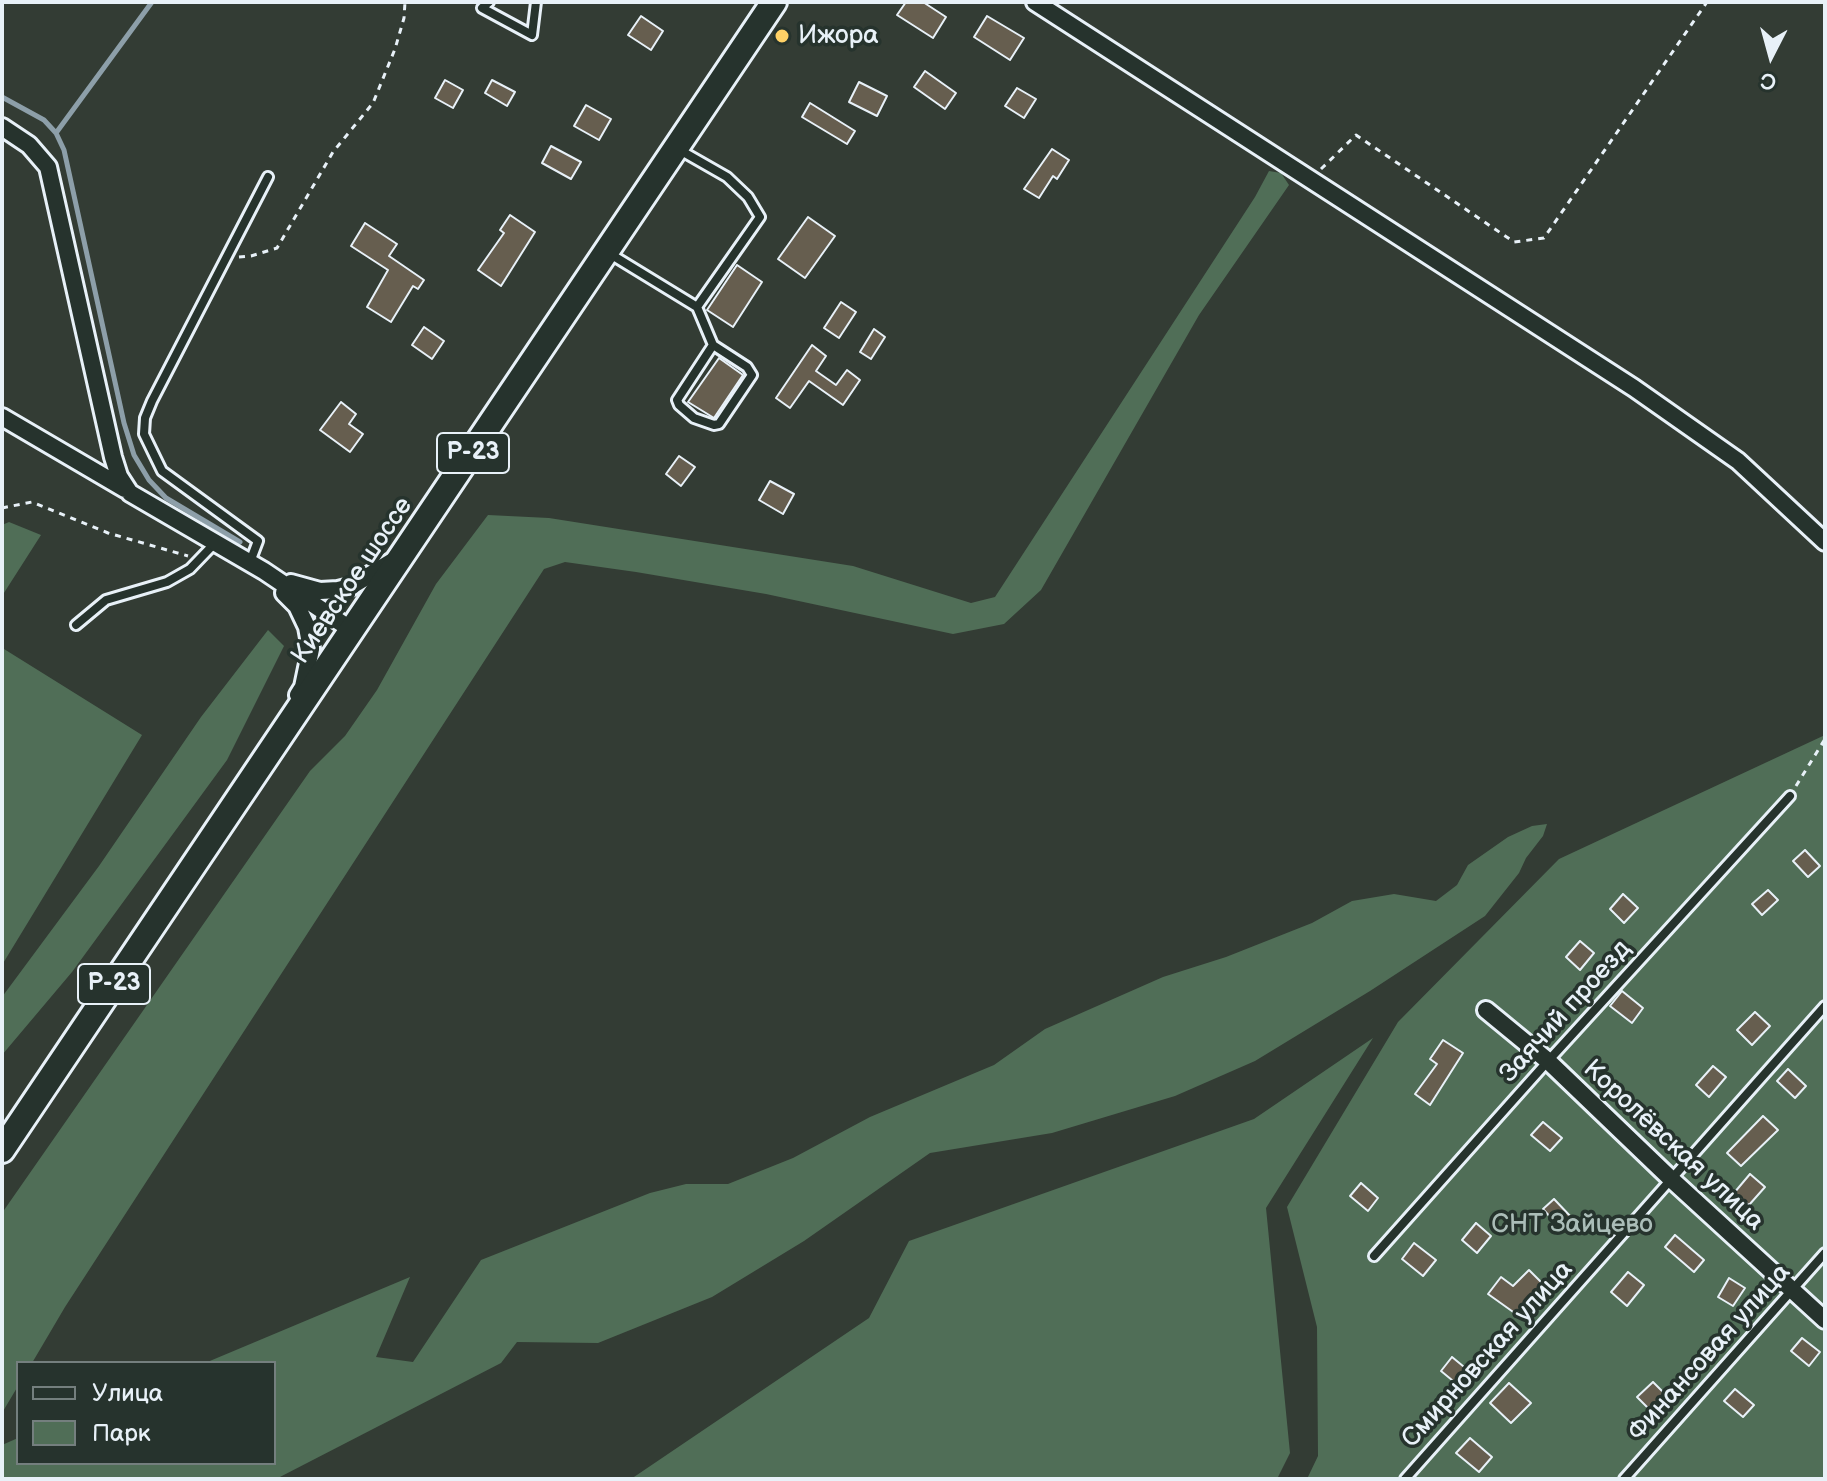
<!DOCTYPE html>
<meta charset="utf-8">
<style>
body{margin:0}
#map{position:relative;width:1827px;height:1481px;overflow:hidden;background:#333c34;font-family:"Balsamiq Sans",sans-serif}
canvas{display:block}
.frame{position:absolute;inset:0;border:4px solid #e8f1f8;pointer-events:none}
.legend{position:absolute;left:16px;top:1361px;width:260px;height:104px;box-sizing:border-box;background:#26332d;border:2px solid #747f7e;margin:0;padding:10px 14px;list-style:none;font-size:24px;color:#e8f1f8}
.legend li{display:flex;align-items:center;gap:16px;height:40px}
.legend b{width:40px;border:2px solid #747f7e}
.north{position:absolute;left:1731px;top:16px;width:80px;height:80px;-webkit-text-stroke:6px #26332d;paint-order:stroke;rotate:186deg;font-size:22px;font-weight:700;line-height:32px;text-align:center;color:#e8f1f8}
.north::after{content:'';display:block;margin:auto;width:28px;height:36px;background:#e8f1f8;clip-path:polygon(50% 0,100% 100%,50% 72%,0 100%)}
</style>
<div id="map">
<canvas width="1827" height="1481"></canvas>
<div class="frame"></div>
<ul class="legend">
<li><b style="height:10px;background:#26332d"></b>Улица</li>
<li><b style="height:22px;background:#506e57"></b>Парк</li>
</ul>
<div class="north">С</div>
</div>
<script>
const ctx = document.querySelector('canvas').getContext('2d');
ctx.lineJoin = 'round';
function fillPath(path, color) {
  ctx.fillStyle = color;
  ctx.fill(path, 'evenodd');
}
function poly(rows) {
  const path = new Path2D();
  for (const r of rows) {
    path.moveTo(r[0], r[1]);
    for (let i = 2; i < r.length; i += 2) path.lineTo(r[i], r[i + 1]);
  }
  return path;
}
function stroke(path, color, width, dash) {
  ctx.strokeStyle = color;
  ctx.lineWidth = width;
  ctx.lineCap = dash ? 'butt' : 'round';
  ctx.setLineDash(dash || []);
  ctx.stroke(path);
}
function label(font, color, halo, rows, align = 'center') {
  ctx.font = font + ' "Balsamiq Sans",sans-serif';
  ctx.lineWidth = 7;
  ctx.setLineDash([]);
  ctx.textBaseline = 'middle';
  ctx.strokeStyle = halo;
  ctx.fillStyle = color;
  for (const [text, x, y, turn = 0] of rows) {
    ctx.save();
    ctx.translate(x, y);
    ctx.rotate((+turn || 0) * Math.PI / 180);
    ctx.textAlign = isNaN(turn) ? turn : align;
    if (halo) ctx.strokeText(text, 0, 0);
    ctx.fillText(text, 0, 0);
    ctx.restore();
  }
}
fillPath(poly([
 [1269,171,1281,173,1289,185,1199,315,1041,590,1004,624,953,634,766,594,636,572,565,562,544,569,65,1307,32,1363,18,1363,18,1386,2,1413,2,1213,310,771,345,736,377,690,436,584,488,515,549,518,853,566,971,603,995,597,1255,197],
 [9,522,41,535,2,596,2,525],
 [268,630,284,646,227,760,72,972,2,1055,2,997,99,866,201,717],
 [4,649,142,735,2,965,2,652],
 [1825,735,1825,1479,1307,1479,1318,1456,1317,1327,1287,1207,1398,1022,1559,859],
 [1547,824,1543,836,1526,858,1519,873,1485,916,1370,991,1255,1061,1175,1096,1052,1133,930,1153,804,1241,712,1297,598,1343,517,1342,501,1363,276,1479,2,1479,2,1445,18,1438,18,1463,274,1463,274,1363,205,1363,410,1277,376,1357,413,1362,481,1260,650,1193,686,1184,728,1184,793,1158,870,1117,994,1065,1045,1029,1163,977,1226,957,1312,923,1352,901,1394,894,1436,901,1457,885,1468,865,1508,837,1532,826],
 [1373,1038,1266,1208,1290,1453,1277,1479,631,1479,869,1318,909,1241,1254,1119]
]), '#506e57');
stroke(poly([
 [2,97,44,120,56,133,64,150,124,423,134,455,149,480,166,498,240,542],
 [56,133,152,2]
]), '#8d9fa9', 5);
const building = poly([
 [906,2,923,2,946,17,933,38,897,15,906,2],
 [641,16,663,31,651,50,628,35,641,16],
 [987,16,1024,38,1010,60,974,37,987,16],
 [925,71,956,93,945,109,914,87,925,71],
 [445,80,463,90,453,108,435,98,445,80],
 [492,80,515,92,507,106,485,93,492,80],
 [859,82,887,96,877,116,849,102,859,82],
 [1017,88,1036,99,1024,118,1005,106,1017,88],
 [810,103,855,131,847,144,802,117,810,103],
 [586,105,611,119,599,140,574,126,586,105],
 [551,146,581,162,571,179,542,163,551,146],
 [1052,149,1069,160,1057,179,1053,176,1039,198,1024,189,1052,149],
 [510,215,535,232,501,286,478,270,504,233,500,230,510,215],
 [808,217,835,236,805,278,778,259,808,217],
 [365,223,397,244,389,256,424,280,418,289,413,286,391,322,367,307,388,270,351,246,365,223],
 [737,265,762,282,733,327,707,310,737,265],
 [841,302,856,312,839,338,824,328,841,302],
 [424,327,444,341,432,359,412,345,424,327],
 [874,329,885,337,871,359,860,352,874,329],
 [812,345,826,356,816,371,836,385,847,370,860,380,843,405,809,381,790,408,776,398,812,345],
 [719,358,743,375,714,418,688,402,719,358],
 [341,402,356,414,349,424,363,434,350,452,320,430,341,402],
 [679,456,695,467,681,486,666,474,679,456],
 [770,481,794,494,783,514,759,500,770,481],
 [1805,850,1820,866,1808,877,1793,861,1805,850],
 [1768,890,1778,900,1762,915,1752,904,1768,890],
 [1623,894,1638,908,1624,923,1610,909,1623,894],
 [1580,941,1594,953,1580,970,1566,957,1580,941],
 [1622,991,1643,1008,1632,1023,1610,1006,1622,991],
 [1755,1012,1770,1026,1752,1045,1737,1030,1755,1012],
 [1443,1040,1463,1053,1430,1105,1415,1094,1437,1064,1430,1059,1443,1040],
 [1713,1066,1726,1077,1709,1097,1696,1085,1713,1066],
 [1788,1069,1806,1086,1795,1098,1777,1081,1788,1069],
 [1763,1116,1778,1130,1741,1166,1727,1153,1763,1116],
 [1543,1122,1562,1138,1550,1151,1531,1135,1543,1122],
 [1750,1174,1765,1187,1749,1205,1734,1193,1750,1174],
 [1361,1183,1378,1198,1368,1211,1350,1196,1361,1183],
 [1554,1199,1572,1218,1560,1228,1543,1209,1554,1199],
 [1476,1223,1491,1236,1477,1253,1462,1240,1476,1223],
 [1675,1235,1704,1260,1694,1272,1665,1247,1675,1235],
 [1414,1243,1436,1260,1423,1276,1402,1259,1414,1243],
 [1529,1270,1543,1284,1516,1314,1488,1294,1501,1277,1513,1286,1529,1270],
 [1628,1272,1644,1285,1627,1306,1611,1292,1628,1272],
 [1729,1278,1745,1288,1733,1306,1718,1297,1729,1278],
 [1802,1338,1820,1352,1809,1366,1791,1351,1802,1338],
 [1452,1357,1469,1371,1458,1385,1441,1371,1452,1357],
 [1653,1382,1667,1396,1651,1411,1637,1397,1653,1382],
 [1509,1383,1531,1403,1511,1423,1490,1403,1509,1383],
 [1735,1389,1754,1405,1743,1417,1724,1401,1735,1389],
 [1470,1438,1492,1457,1479,1472,1456,1453,1470,1438]
]);
fillPath(building, '#665e4f');
stroke(building, '#e8f1f8', 2);
const lane = poly([
 [489,2,482,8,532,35,536,2],
 [678,149,727,177,748,197,760,217,697,307,713,345,677,400,679,405,694,418,714,425,719,424,752,375,747,367,713,345],
 [607,252,697,307],
 [250,562,258,541,162,471,144,434,145,418,152,401,268,177],
 [76,625,106,600,167,582,190,569,215,543],
 [1374,1256,1548,1061,1790,796],
 [1405,1479,1825,1006],
 [1624,1479,1825,1253]
]);
const street = poly([
 [1035,2,1634,388,1738,461,1825,542],
 [2,127,29,145,48,167,113,457,119,476,130,493,264,571,353,631],
 [2,417,125,489],
 [291,583,320,591,338,590,350,587,391,562],
 [284,593,297,606,307,627,311,649,303,687,298,695],
 [1486,1010,1548,1061,1671,1179,1825,1320]
]);
const primary = poly([
 [2,1150,774,2]
]);
stroke(lane, '#e8f1f8', 14);
stroke(street, '#e8f1f8', 22);
stroke(primary, '#e8f1f8', 30);
stroke(poly([
 [1321,169,1356,135,1514,242,1544,238,1707,2],
 [239,257,251,256,277,248,333,152,373,103,395,49,404,18,405,2],
 [2,508,32,502,108,533,188,556],
 [1796,786,1825,739]
]), '#e8f1f8', 3, [6, 6]);
stroke(lane, '#26332d', 8);
stroke(street, '#26332d', 16);
stroke(primary, '#26332d', 24);
for (const [x, y, r, color] of [
 [782,36,8,"#ffd166"]
]) {
  const dot = new Path2D();
  dot.arc(x, y, r, 0, 2 * Math.PI);
  ctx.fillStyle = color;
  ctx.fill(dot);
  stroke(dot, '#26332d', 3);
}
for (const [x, y, w] of [
 [473,453,72],
 [114,984,72]
]) {
  const box = new Path2D();
  box.roundRect(x - w / 2, y - 20, w, 40, 6);
  ctx.fillStyle = '#26332d';
  ctx.fill(box);
  stroke(box, '#e8f1f8', 2);
}
label('bold 24px', '#e8f1f8', null, [
 ["Р-23",473,453],
 ["Р-23",114,984]
]);
label('26px', '#e8f1f8', '#26332d', [
 ["Ижора",798,36]
], 'left');
label('26px', '#e8f1f8', '#26332d', [
 ["Киевское шоссе",353,581,-56],
 ["Заячий проезд",1566,1012,-48],
 ["Королёвская улица",1673,1146,43],
 ["Финансовая улица",1710,1353,-48],
 ["Смирновская улица",1488,1355,-48]
]);
label('26px', '#abbdb8', '#26332d', [
 ["СНТ Зайцево",1572,1225]
]);
</script>
